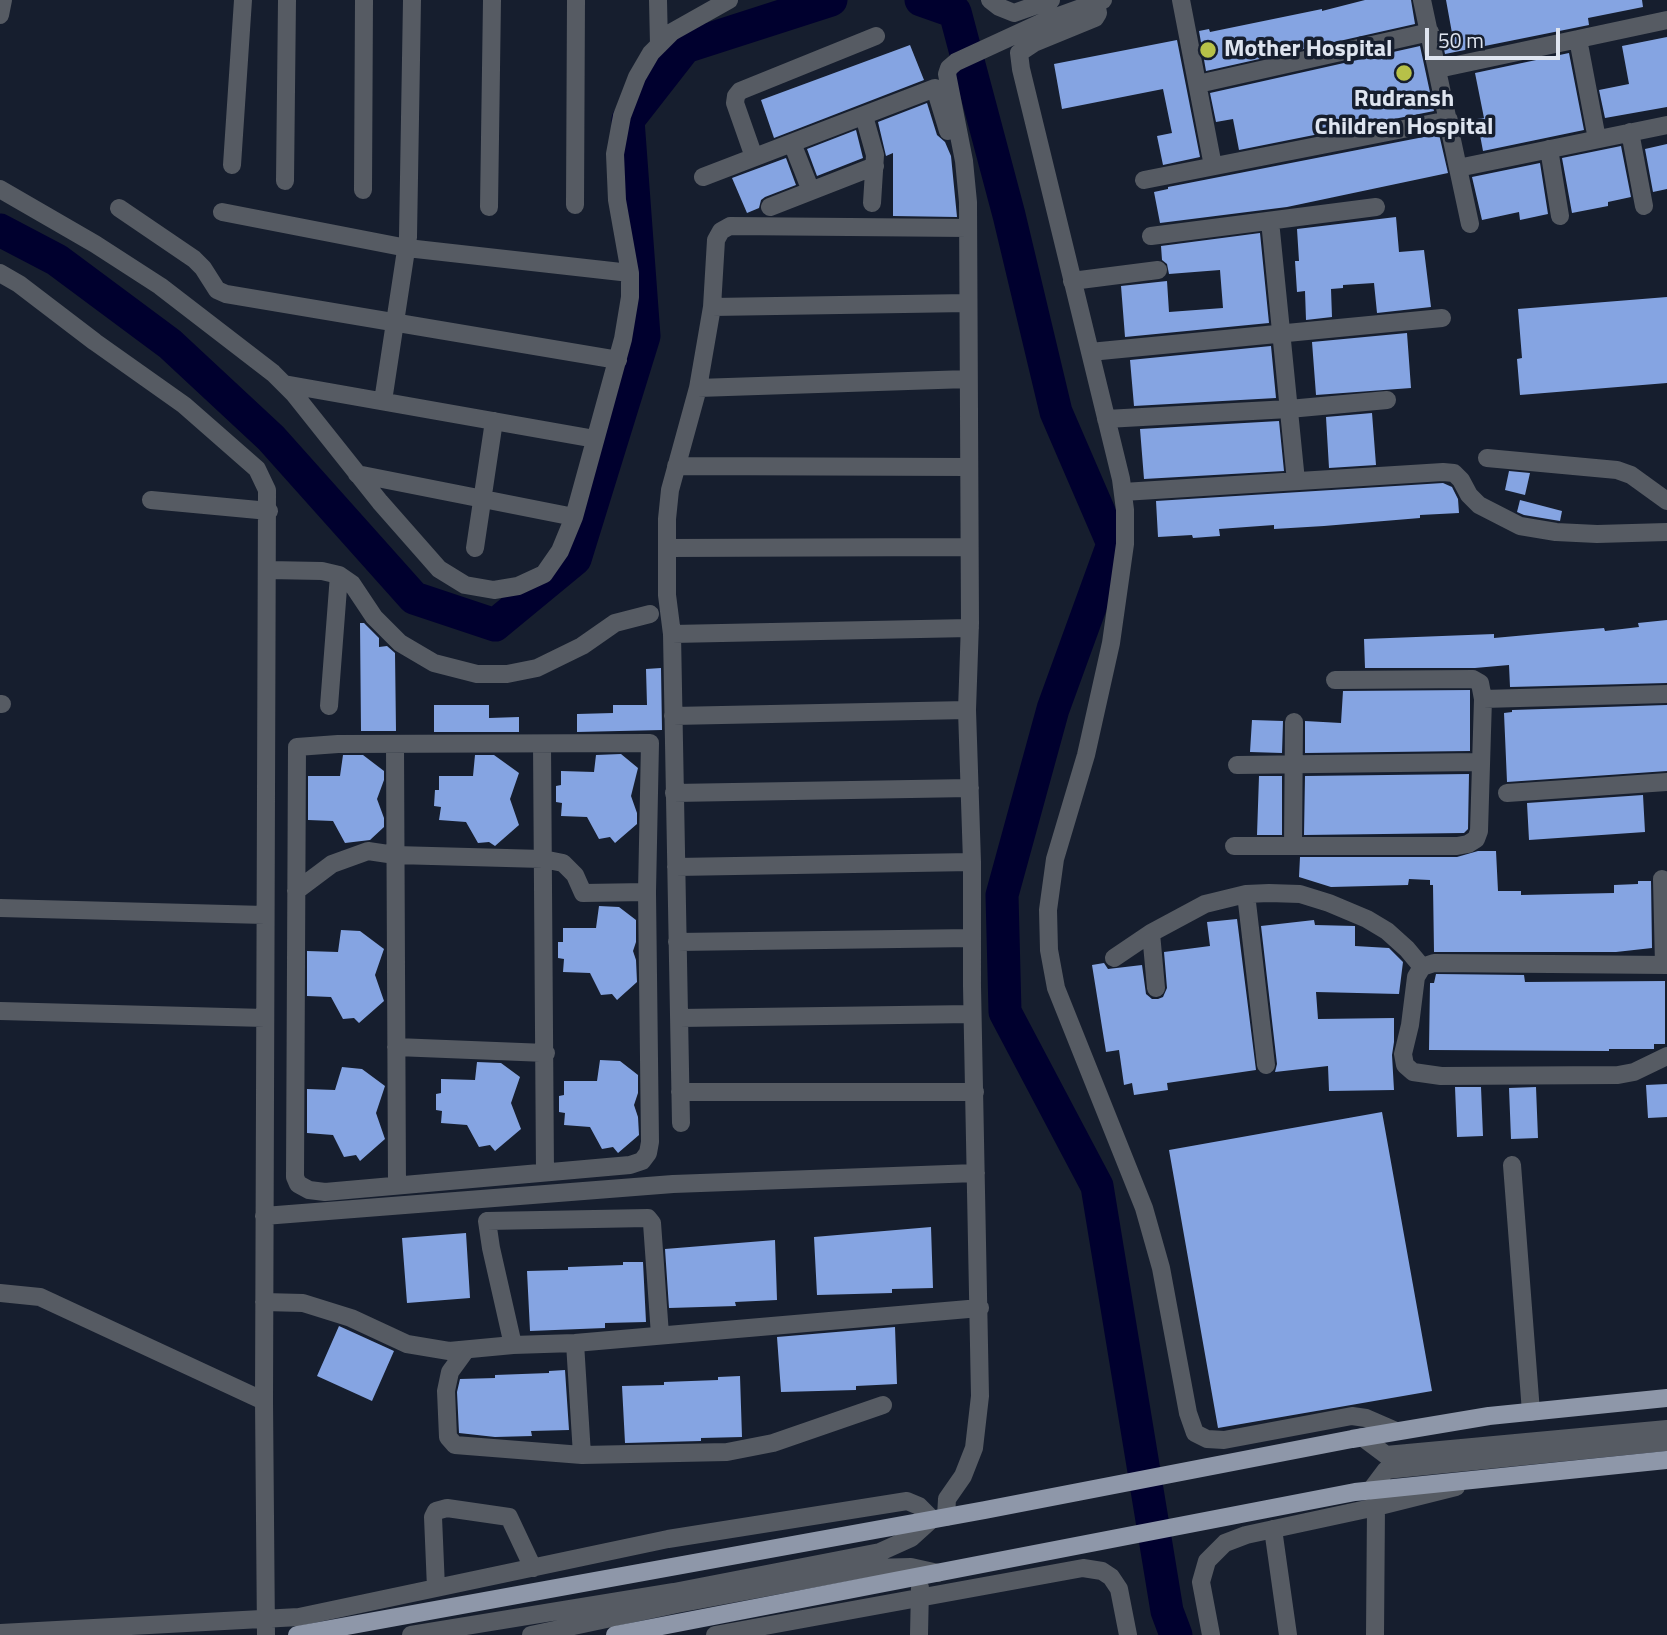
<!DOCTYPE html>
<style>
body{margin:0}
#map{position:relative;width:1667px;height:1635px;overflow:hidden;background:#161e2e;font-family:"Titillium Web",sans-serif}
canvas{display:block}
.scale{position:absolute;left:1425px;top:28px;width:135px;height:32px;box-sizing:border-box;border:4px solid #dfe5f0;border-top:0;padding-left:9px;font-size:21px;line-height:24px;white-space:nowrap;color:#dfe5f0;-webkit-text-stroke:5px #161e2e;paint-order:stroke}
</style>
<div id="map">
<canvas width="1667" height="1635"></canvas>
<div class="scale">50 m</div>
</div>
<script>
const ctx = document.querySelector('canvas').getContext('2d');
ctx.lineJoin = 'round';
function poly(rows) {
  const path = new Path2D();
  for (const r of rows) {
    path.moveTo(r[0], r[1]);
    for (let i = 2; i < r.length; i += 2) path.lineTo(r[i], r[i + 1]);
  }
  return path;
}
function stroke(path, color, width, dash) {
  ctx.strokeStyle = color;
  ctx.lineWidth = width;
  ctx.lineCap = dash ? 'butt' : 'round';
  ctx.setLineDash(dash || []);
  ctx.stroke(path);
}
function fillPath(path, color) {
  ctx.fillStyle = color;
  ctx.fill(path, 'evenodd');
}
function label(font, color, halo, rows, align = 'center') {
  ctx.font = font + ' "Titillium Web",sans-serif';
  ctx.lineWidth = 7;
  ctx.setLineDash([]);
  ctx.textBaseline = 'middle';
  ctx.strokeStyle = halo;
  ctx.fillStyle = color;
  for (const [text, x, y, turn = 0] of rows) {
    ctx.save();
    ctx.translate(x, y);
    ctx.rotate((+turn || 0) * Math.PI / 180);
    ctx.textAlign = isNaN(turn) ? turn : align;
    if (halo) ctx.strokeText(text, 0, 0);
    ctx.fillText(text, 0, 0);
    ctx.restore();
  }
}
stroke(poly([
 [921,0,955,12,1009,215,1056,412,1113,544,1053,709,1002,895,1005,1012,1097,1186,1167,1611,1176,1635],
 [0,230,57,260,170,344,271,438,414,598,495,625,575,559,644,336,628,120,685,47,831,0]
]), '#00002e', 33);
fillPath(poly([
 [1365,0,1411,0,1415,24,1206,71,1199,31,1209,29,1210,32,1322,9,1322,11],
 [1446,0,1642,0,1643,7,1588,18,1589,25,1445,54,1441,35,1452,33],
 [1667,37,1667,107,1605,118,1599,90,1629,84,1622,46],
 [1177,40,1200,157,1163,165,1157,136,1172,133,1163,89,1062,109,1054,64],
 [910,45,924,80,774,138,761,100],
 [1420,46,1434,111,1239,150,1233,119,1216,122,1210,93],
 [1569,53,1584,130,1483,151,1477,119,1484,118,1475,73],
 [927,103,937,135,945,142,951,156,957,217,893,216,893,153,886,156,878,122],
 [856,130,863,158,817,176,807,149],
 [1439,134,1448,173,1287,207,1160,223,1154,192,1168,189,1168,187],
 [1667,144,1667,189,1653,192,1645,149],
 [1621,146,1631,197,1608,202,1608,206,1572,213,1562,158],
 [786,158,796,185,765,197,761,200,759,208,747,213,732,178],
 [1540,163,1548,214,1520,220,1519,212,1482,220,1472,177],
 [1396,217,1399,252,1424,250,1431,307,1377,313,1374,283,1343,285,1343,288,1331,289,1332,317,1306,320,1305,291,1297,292,1295,261,1299,261,1297,229],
 [1260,233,1269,323,1125,337,1121,286,1167,281,1169,312,1223,308,1220,270,1169,274,1167,264,1162,260,1161,246],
 [1667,297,1667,383,1520,395,1517,359,1522,358,1518,309],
 [1407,333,1411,388,1316,395,1312,342],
 [1271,346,1276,398,1134,406,1130,360],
 [1372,413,1376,465,1329,468,1326,417],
 [1279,421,1284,471,1144,479,1140,429],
 [1509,471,1530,473,1525,495,1505,490],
 [1443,483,1452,487,1458,499,1459,513,1420,515,1420,518,1324,526,1274,529,1274,525,1219,529,1220,536,1206,537,1193,538,1192,535,1158,537,1156,501],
 [1520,500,1562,511,1560,521,1524,515,1517,512],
 [1667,620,1667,683,1510,687,1509,665,1475,668,1365,668,1364,639,1494,634,1494,638,1604,628,1605,631,1639,627,1638,623],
 [360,623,364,623,379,638,379,647,387,646,395,653,396,731,361,731],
 [661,668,662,730,577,732,577,714,613,713,613,705,647,705,646,669],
 [1470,690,1470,751,1305,753,1305,721,1341,723,1343,691],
 [434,705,489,705,489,718,519,717,519,732,434,732],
 [1667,705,1667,771,1507,782,1504,713,1512,712,1512,710],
 [1252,720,1283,721,1282,753,1250,752],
 [621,754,638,768,631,796,637,813,637,824,615,843,610,837,599,839,587,817,561,816,562,803,556,802,556,786,561,785,561,771,594,772,596,755],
 [343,755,363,755,384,771,384,780,377,799,384,818,384,827,370,840,345,843,333,821,308,820,308,776,340,776],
 [475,755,494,755,519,773,510,799,519,825,495,846,489,842,478,843,466,822,439,820,441,807,434,806,435,790,439,790,439,776,473,776],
 [1469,774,1468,829,1464,833,1304,835,1305,776],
 [1259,776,1282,776,1282,835,1257,835],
 [1643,795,1645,832,1529,840,1527,803],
 [1478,851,1496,851,1498,891,1521,891,1521,895,1614,893,1614,885,1638,884,1638,881,1651,881,1652,948,1616,952,1434,952,1433,885,1430,885,1430,880,1409,879,1408,885,1331,887,1299,877,1300,857,1457,857],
 [599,906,619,907,636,920,636,942,633,951,636,960,637,982,617,1000,612,994,601,995,590,973,563,972,564,959,558,958,558,942,563,942,563,928,596,928],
 [1237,919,1256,1070,1167,1083,1168,1090,1134,1095,1132,1083,1124,1085,1119,1050,1106,1052,1092,965,1104,963,1108,969,1142,965,1146,994,1152,999,1158,999,1163,997,1167,988,1164,952,1210,946,1207,922],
 [1314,920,1315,925,1355,926,1355,946,1389,948,1403,962,1399,994,1316,992,1318,1019,1394,1018,1394,1042,1392,1055,1394,1090,1329,1091,1328,1066,1275,1072,1277,1064,1261,926],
 [341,930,360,931,384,949,375,975,384,1001,359,1023,354,1018,343,1019,331,997,307,996,307,951,338,952],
 [1436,974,1524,975,1525,982,1665,981,1665,1044,1654,1044,1654,1049,1609,1049,1609,1051,1429,1050,1430,983,1434,983],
 [600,1060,620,1061,638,1075,638,1093,634,1105,638,1117,639,1135,618,1153,613,1147,602,1149,590,1127,564,1125,565,1113,559,1112,559,1096,564,1095,564,1081,597,1081],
 [477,1062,501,1063,520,1077,511,1103,521,1129,495,1151,490,1145,479,1147,467,1125,441,1123,442,1111,436,1110,436,1094,441,1093,441,1079,475,1080],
 [342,1067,362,1069,385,1086,376,1113,385,1139,360,1161,356,1155,344,1157,333,1135,307,1133,307,1089,335,1090],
 [1667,1084,1667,1117,1648,1118,1646,1085],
 [1455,1087,1481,1087,1483,1136,1457,1137],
 [1536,1087,1538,1138,1511,1139,1509,1088],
 [1382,1112,1432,1391,1218,1428,1169,1150],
 [931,1227,933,1288,892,1289,892,1293,817,1295,814,1237],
 [466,1233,470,1298,407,1303,402,1238],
 [775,1240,777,1300,735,1302,736,1306,669,1308,665,1249],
 [623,1262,643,1262,646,1322,605,1323,605,1328,530,1331,527,1271,568,1270,568,1267,623,1265],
 [339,1326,394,1351,372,1401,317,1376],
 [895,1327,897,1384,856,1386,856,1390,781,1392,777,1337],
 [565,1370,569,1430,531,1431,532,1436,495,1437,459,1433,457,1392,460,1379,495,1378,495,1375,549,1373,549,1371],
 [740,1376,742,1437,701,1438,701,1441,625,1443,622,1386,664,1385,664,1382,718,1380,718,1377]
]), '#85a4e2');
stroke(poly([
 [658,0,659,45],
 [990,0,999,7,1014,13,1051,0],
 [1092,0,1096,3,1098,13,1095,18,1034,43,1019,53,1021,69,1121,479,1125,510,1125,544,1111,643,1086,755,1055,859,1048,910,1049,950,1056,988,1144,1208,1161,1268,1188,1413,1195,1433,1207,1439,1224,1440,1352,1416,1366,1418,1396,1431],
 [1181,0,1213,166],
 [1422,0,1470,224],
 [0,15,3,0],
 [1578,39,1597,139],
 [1438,69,1667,20],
 [1198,84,1430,32],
 [864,116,875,155,872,203],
 [1630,132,1644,206],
 [792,143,811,191],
 [1549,149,1560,216],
 [754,157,735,103,736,96,740,91,876,36],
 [232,165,243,0],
 [1458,168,1667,125],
 [703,177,935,88,948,131],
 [1144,180,1449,120],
 [285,181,287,0],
 [0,189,95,244,160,286,273,373,294,394,380,502,439,569,465,585,494,590,518,586,544,574,560,551,574,517,623,339,630,297,630,273,617,200,615,154,622,116,637,77,651,53,672,32,729,0],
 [363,190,364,0],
 [575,205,576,0],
 [489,207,492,0],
 [770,207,875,166],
 [119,208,194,259,203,268,217,290,226,294,618,360],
 [222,212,407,248,630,273],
 [1270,221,1296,481],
 [1151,236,1376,207],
 [0,273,19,284,95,342,184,405,257,469,267,490,264,1401,266,1635],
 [1072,281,1158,270],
 [712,307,968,303],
 [1090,352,1442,318],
 [284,384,595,439],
 [698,388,968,379],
 [383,401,408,237,412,0],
 [1106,419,1289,409,1387,400],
 [1487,458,1617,470,1631,475,1667,501],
 [676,466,968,467],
 [357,474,574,517],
 [1123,492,1443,472,1454,473,1461,480,1469,495,1479,505,1520,526,1556,532,1597,534,1667,532],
 [151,500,269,511],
 [475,548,494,421],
 [667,548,969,547],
 [268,570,322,571,339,575,352,584,374,617,400,643,434,663,477,674,507,674,537,668,582,646,615,623,650,614],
 [672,634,970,628],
 [1483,699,1667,694],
 [0,704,2,704],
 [329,706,339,575],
 [673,716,967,710],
 [650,743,647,892,650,1142,648,1153,642,1161,630,1165,325,1192,309,1190,298,1184,295,1177,297,747,338,744,650,743],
 [542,744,545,1172],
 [395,746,397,1185],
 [1237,765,1480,762],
 [674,793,970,788],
 [1507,793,1667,782],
 [1234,846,1457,846,1468,844,1476,839,1479,831,1483,699,1480,683,1473,679,1335,680],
 [1293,846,1294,722],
 [676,867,972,862],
 [1662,879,1664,965],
 [296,891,332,864,368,851,395,855,543,859,563,863,575,875,583,893,647,892],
 [1246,894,1266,1065],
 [0,908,265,915],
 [1151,933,1156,988],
 [677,942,972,938],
 [1114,958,1151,933,1205,904,1246,894,1269,893,1300,894,1329,903,1367,919,1387,931,1407,949,1422,967],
 [1667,965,1434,963,1422,967,1416,977,1410,1025,1403,1054,1405,1065,1413,1072,1441,1076,1618,1075,1634,1072,1667,1056],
 [0,1011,265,1018],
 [679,1018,972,1014],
 [396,1047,546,1053],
 [680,1092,975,1092],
 [681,1123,672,634,667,595,667,519,670,490,698,388,712,307,716,240,721,231,730,226,968,228],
 [1512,1165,1531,1412],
 [264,1216,673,1184,976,1173],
 [0,1293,40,1297,264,1401],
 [264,1302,303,1303,351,1318,407,1344,449,1351,513,1345,575,1343,980,1308],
 [575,1343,582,1455],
 [513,1345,491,1248,487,1221,648,1218,652,1223,660,1335],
 [466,1350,450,1372,446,1391,448,1437,455,1445,582,1455,727,1452,773,1443,883,1405],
 [1362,1437,1386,1455,1667,1429],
 [1371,1490,1386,1470,1667,1442],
 [946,1517,947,1499,963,1476,974,1448,980,1396,972,986,972,862,967,710,970,623,968,202,964,161,947,74,949,68,956,62,1045,21,1103,0],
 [1273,1529,1288,1635],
 [436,1588,433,1517,436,1511,447,1508,509,1517,533,1568],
 [0,1633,299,1617,668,1539,907,1501,919,1506,932,1519,911,1538,880,1552,674,1592,411,1635],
 [531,1635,677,1604,871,1568,911,1567,938,1573],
 [715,1635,1083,1568,1102,1571,1111,1577,1119,1589,1128,1635],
 [919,1635,920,1588],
 [1211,1635,1201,1582,1207,1561,1225,1543,1246,1535,1376,1507,1456,1487],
 [1375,1635,1376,1507]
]), '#565b63', 18);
stroke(poly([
 [297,1635,985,1510,1352,1439,1489,1416,1667,1398],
 [615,1635,1355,1492,1667,1460]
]), '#8e97a9', 18);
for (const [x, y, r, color] of [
 [1208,50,9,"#b7c148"],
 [1404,73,9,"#b7c148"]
]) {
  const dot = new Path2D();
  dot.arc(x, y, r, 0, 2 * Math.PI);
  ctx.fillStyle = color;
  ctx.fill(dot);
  stroke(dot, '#161e2e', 2.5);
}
label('bold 24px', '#dfe5f0', '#161e2e', [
 ["Mother Hospital",1224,50],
 ["Rudransh",1404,100,"center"],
 ["Children Hospital",1404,128,"center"]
], 'left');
</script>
